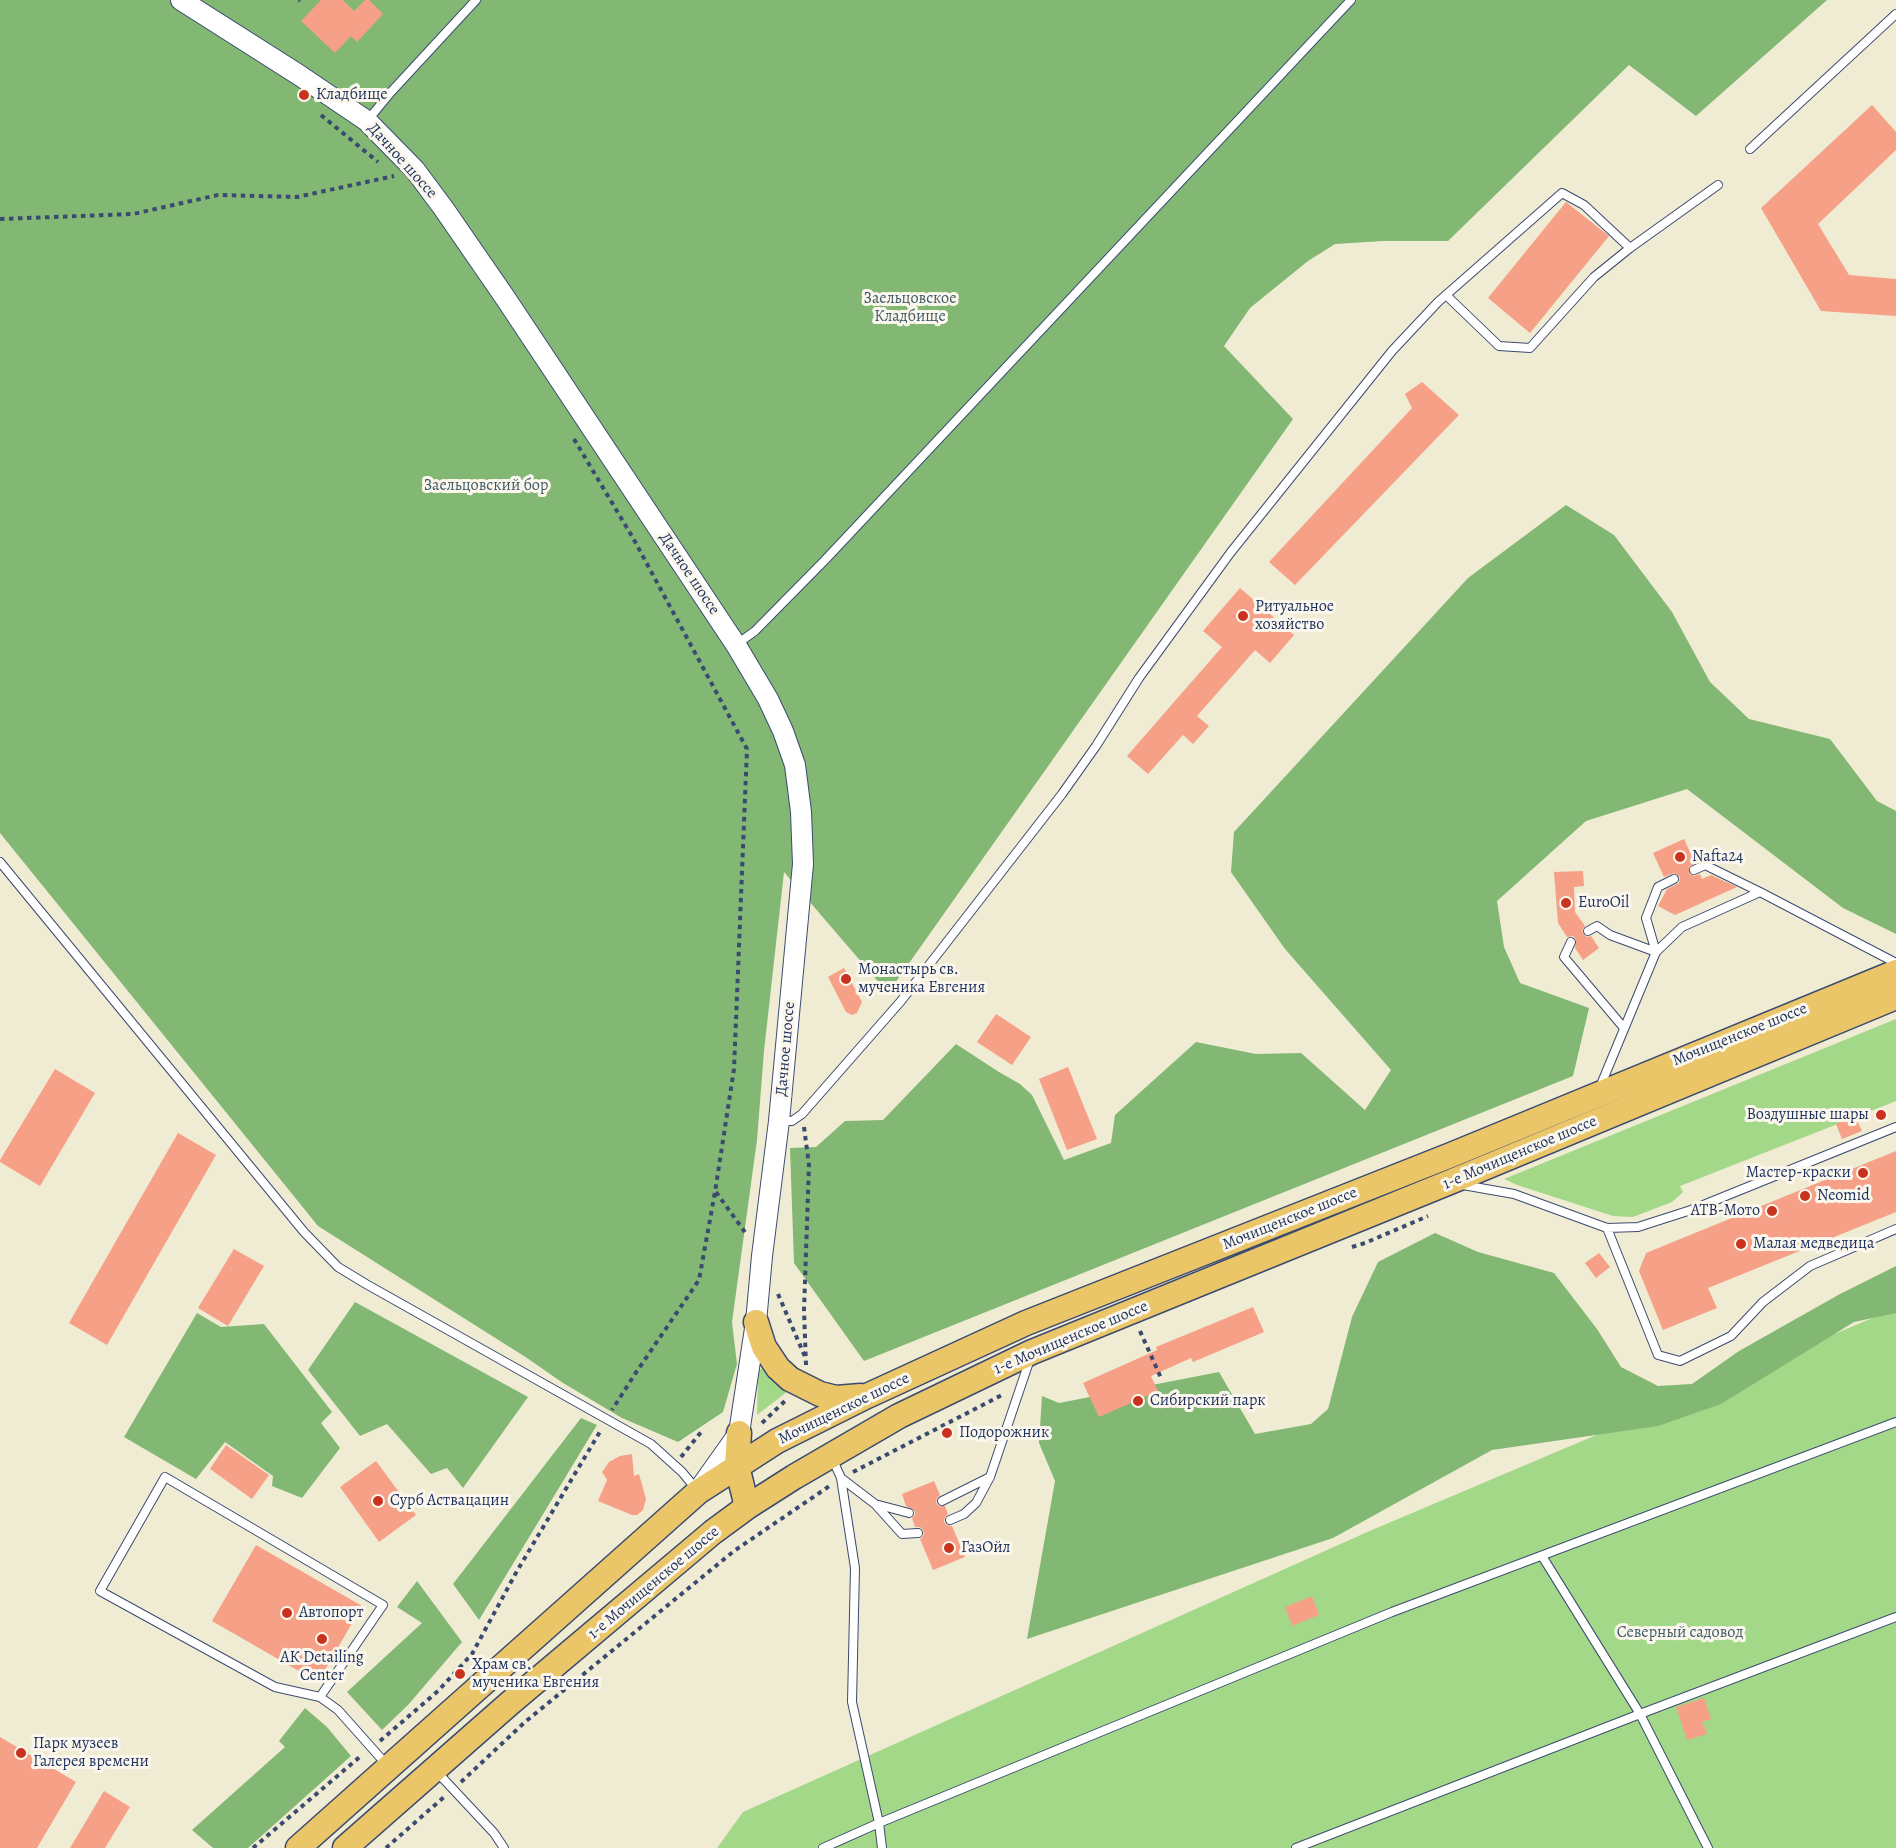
<!DOCTYPE html>
<meta charset="utf-8">
<style>
body{margin:0}
canvas{display:block;background:#f0ebd3}
</style>
<canvas width="1896" height="1848"></canvas>
<script>
const ctx = document.querySelector('canvas').getContext('2d');
ctx.lineJoin = 'round';
function fillPath(path, color) {
  ctx.fillStyle = color;
  ctx.fill(path, 'evenodd');
}
function poly(rows) {
  const path = new Path2D();
  for (const r of rows) {
    path.moveTo(r[0], r[1]);
    for (let i = 2; i < r.length; i += 2) path.lineTo(r[i], r[i + 1]);
  }
  return path;
}
function stroke(path, color, width, dash) {
  ctx.strokeStyle = color;
  ctx.lineWidth = width;
  ctx.lineCap = dash ? 'butt' : 'round';
  ctx.setLineDash(dash || []);
  ctx.stroke(path);
}
function label(font, color, halo, rows, align = 'center') {
  ctx.font = font + ' Alegreya,serif';
  ctx.lineWidth = 6;
  ctx.setLineDash([]);
  ctx.textBaseline = 'middle';
  ctx.strokeStyle = halo;
  ctx.fillStyle = color;
  for (const [text, x, y, turn = 0] of rows) {
    ctx.save();
    ctx.translate(x, y);
    ctx.rotate((+turn || 0) * Math.PI / 180);
    ctx.textAlign = isNaN(turn) ? turn : align;
    if (halo) ctx.strokeText(text, 0, 0);
    ctx.fillText(text, 0, 0);
    ctx.restore();
  }
}
fillPath(poly([
 [1896,1019,1896,1101,1680,1186,1683,1192,1672,1202,1633,1217,1613,1216,1517,1185,1504,1179],
 [1896,1308,1896,1848,717,1848,743,1812,1365,1533],
 [762,1368,792,1388,757,1415,758,1372]
]), '#a3d888');
fillPath(poly([
 [0,0,1827,0,1696,116,1629,65,1448,241,1383,241,1335,244,1308,261,1250,308,1224,346,1293,419,888,993,784,872,764,1051,757,1140,732,1322,737,1364,723,1412,678,1442,622,1418,563,1383,527,1358,318,1226,0,833],
 [1566,505,1614,535,1672,612,1710,682,1749,719,1830,739,1877,801,1896,811,1896,934,1843,908,1687,789,1586,821,1497,901,1504,947,1520,983,1589,1008,1573,1076,864,1361,794,1263,790,1148,816,1147,845,1121,883,1120,956,1044,999,1072,1020,1084,1032,1095,1064,1160,1111,1143,1115,1115,1196,1042,1256,1054,1301,1053,1365,1110,1391,1070,1285,949,1231,872,1234,832,1468,578],
 [1435,1233,1478,1252,1554,1273,1597,1329,1621,1367,1658,1386,1692,1384,1739,1351,1840,1294,1896,1266,1896,1313,1854,1322,1721,1404,1658,1426,1492,1450,1333,1538,1027,1639,1055,1481,1039,1443,1042,1396,1059,1403,1219,1372,1255,1434,1311,1424,1328,1409,1352,1317,1378,1262],
 [355,1302,528,1397,463,1488,447,1468,431,1474,387,1424,360,1436,308,1370],
 [197,1313,221,1327,264,1324,332,1412,321,1423,340,1448,302,1498,272,1486,273,1476,225,1442,196,1479,124,1437],
 [581,1418,597,1425,479,1620,453,1584],
 [417,1581,462,1642,408,1705,382,1730,347,1692,422,1623,397,1607],
 [305,1708,327,1727,351,1756,248,1848,213,1848,192,1830,285,1747,279,1741]
]), '#82b874');
fillPath(poly([
 [321,0,343,0,354,11,365,0,369,0,383,14,357,42,351,36,335,53,301,21],
 [1872,105,1896,132,1896,150,1818,224,1849,275,1896,279,1896,316,1821,311,1761,208],
 [1566,202,1609,236,1530,333,1488,298],
 [1422,382,1459,415,1295,585,1269,562,1412,408,1405,394],
 [1240,588,1294,635,1270,663,1255,650,1197,716,1209,726,1193,744,1183,735,1148,774,1127,756,1222,647,1203,631],
 [1684,839,1695,863,1689,867,1690,874,1694,876,1700,874,1702,879,1711,875,1737,887,1675,915,1658,906,1667,889,1679,883,1680,877,1674,873,1664,877,1653,853],
 [1583,871,1584,886,1574,887,1575,912,1585,926,1582,930,1583,934,1587,937,1591,936,1599,948,1583,960,1575,948,1576,939,1573,936,1567,937,1558,923,1554,872],
 [844,968,862,1002,857,1013,852,1015,846,1012,828,977],
 [996,1014,1031,1037,1012,1065,977,1042],
 [1068,1067,1097,1139,1067,1150,1039,1079],
 [55,1069,95,1093,40,1186,0,1162,0,1160],
 [1855,1116,1862,1131,1842,1139,1836,1124],
 [178,1133,216,1155,107,1345,69,1323],
 [1896,1151,1896,1212,1708,1288,1717,1308,1663,1330,1639,1271,1646,1253],
 [234,1249,264,1266,228,1326,198,1308],
 [1599,1253,1610,1267,1596,1278,1585,1263],
 [1253,1307,1264,1332,1193,1362,1191,1358,1151,1376,1158,1391,1099,1417,1083,1383,1157,1350,1156,1347],
 [226,1445,269,1475,252,1499,210,1469],
 [632,1454,634,1476,639,1474,646,1499,643,1510,637,1515,632,1515,598,1501,607,1480,602,1472,609,1462,620,1456],
 [376,1461,416,1515,379,1542,340,1487],
 [934,1481,940,1495,937,1498,936,1503,939,1506,945,1506,948,1514,945,1517,944,1522,947,1525,952,1526,965,1557,933,1570,920,1539,924,1535,923,1530,920,1527,915,1527,912,1518,915,1515,915,1511,906,1506,902,1494],
 [256,1545,362,1606,318,1682,212,1621],
 [1312,1596,1319,1615,1292,1626,1285,1607],
 [1704,1698,1711,1719,1702,1722,1707,1734,1687,1740,1676,1707],
 [0,1737,76,1782,37,1848,0,1848],
 [104,1791,130,1807,105,1848,70,1848]
]), '#f5a087');
const service = poly([
 [367,121,391,92,476,0],
 [1750,149,1896,14],
 [1447,296,1499,346,1530,348,1594,277,1630,248,1718,185],
 [737,644,755,631,825,560,1351,0],
 [0,862,304,1232,338,1267,366,1284,651,1444,682,1472,697,1490],
 [1694,870,1705,865,1760,892],
 [1588,931,1597,926,1610,935,1656,952],
 [1571,942,1564,957,1624,1028],
 [1656,952,1646,918,1658,887,1674,879],
 [1600,1087,1656,952,1682,927,1760,892,1896,963],
 [780,1121,792,1121,802,1114,901,1001,1062,794,1096,746,1139,678,1231,552,1392,351,1438,302,1562,193,1584,205,1630,248],
 [1463,1185,1514,1194,1607,1228,1638,1227,1691,1210,1896,1127],
 [1607,1228,1658,1355,1680,1361,1731,1336,1763,1302,1810,1266,1896,1229],
 [833,1460,841,1478,855,1568,852,1702,879,1823,882,1848],
 [841,1478,875,1504,909,1513],
 [942,1501,990,1477,1030,1359],
 [875,1504,902,1534,918,1533],
 [950,1520,964,1514,976,1503,990,1477],
 [1542,1556,1640,1714,1708,1848],
 [320,1697,383,1605,165,1477,100,1591,275,1687,320,1697,338,1710,386,1764],
 [437,1772,494,1833,504,1848],
 [823,1848,879,1823,1392,1612,1896,1422],
 [1296,1848,1640,1714,1896,1617]
]);
const tertiary = poly([
 [181,0,299,75,367,121,415,170,444,209,506,299,736,645,768,699,783,731,795,765,801,812,803,864,779,1121,762,1256,756,1322,739,1433,700,1488]
]);
const primary = poly([
 [756,1322,764,1347,778,1368,790,1379,820,1394,836,1398,861,1396],
 [739,1433,737,1466,747,1507],
 [298,1848,698,1492,777,1441,867,1396,1026,1323,1451,1155,1896,972],
 [345,1848,510,1703,713,1532,747,1507,794,1477,899,1416,1032,1352,1450,1182,1896,997]
]);
stroke(service, '#3b4b70', 10);
stroke(tertiary, '#3b4b70', 22);
stroke(primary, '#3b4b70', 27);
stroke(poly([
 [299,0,300,1],
 [321,115,378,162],
 [0,219,133,214,218,195,297,197,394,176],
 [574,439,633,538,747,749,734,1069,715,1192,699,1280,635,1374,612,1410],
 [804,1127,809,1165,804,1310,806,1365],
 [716,1192,747,1235],
 [1352,1247,1365,1243,1428,1216],
 [778,1294,806,1359],
 [1140,1331,1161,1378],
 [762,1423,787,1399],
 [681,1457,701,1432],
 [853,1472,1004,1394],
 [380,1741,438,1691,472,1654,517,1571,601,1430],
 [461,1782,525,1722,734,1551,831,1485],
 [253,1848,362,1755],
 [386,1848,444,1797]
]), '#3b4b70', 4, [4.5, 4.5]);
stroke(service, '#fff', 8);
stroke(tertiary, '#fff', 20);
stroke(primary, '#eac669', 24);
for (const [x, y, r, color] of [
 [304,95,6,"#c8321e"],
 [1243,616,6,"#c8321e"],
 [1680,857,6,"#c8321e"],
 [1566,903,6,"#c8321e"],
 [846,979,6,"#c8321e"],
 [1881,1115,6,"#c8321e"],
 [1863,1173,6,"#c8321e"],
 [1805,1196,6,"#c8321e"],
 [1772,1211,6,"#c8321e"],
 [1741,1244,6,"#c8321e"],
 [1138,1401,6,"#c8321e"],
 [947,1433,6,"#c8321e"],
 [378,1501,6,"#c8321e"],
 [949,1548,6,"#c8321e"],
 [287,1613,6,"#c8321e"],
 [322,1639,6,"#c8321e"],
 [460,1674,6,"#c8321e"],
 [21,1753,6,"#c8321e"]
]) {
  const dot = new Path2D();
  dot.arc(x, y, r, 0, 2 * Math.PI);
  ctx.fillStyle = color;
  ctx.fill(dot);
  stroke(dot, '#fbf7ec', 2);
}
label('16px', '#1b2f5e', '#fbf7ec', [
 ["Кладбище",316,95],
 ["Ритуальное",1255,607],
 ["хозяйство",1255,625],
 ["Nafta24",1692,857],
 ["EuroOil",1578,903],
 ["Монастырь св.",858,970],
 ["мученика Евгения",858,988],
 ["Воздушные шары",1869,1115,"right"],
 ["Мастер-краски",1851,1173,"right"],
 ["Neomid",1817,1196],
 ["АТВ-Мото",1760,1211,"right"],
 ["Малая медведица",1753,1244],
 ["Сибирский парк",1150,1401],
 ["Подорожник",959,1433],
 ["Сурб Аствацацин",390,1501],
 ["ГазОйл",961,1548],
 ["Автопорт",299,1613],
 ["АК Detailing",322,1658,"center"],
 ["Center",322,1676,"center"],
 ["Храм св.",472,1665],
 ["мученика Евгения",472,1683],
 ["Парк музеев",33,1744],
 ["Галерея времени",33,1762]
], 'left');
label('16px', '#1b2f5e', '#fbf7ec', [
 ["Дачное шоссе",402,161,48],
 ["Дачное шоссе",689,574,56],
 ["Мочищенское шоссе",1740,1035,-22],
 ["Дачное шоссе",786,1049,-85],
 ["1-е Мочищенское шоссе",1520,1153,-23],
 ["Мочищенское шоссе",1290,1219,-22],
 ["1-е Мочищенское шоссе",1071,1338,-23],
 ["Мочищенское шоссе",844,1409,-26],
 ["1-е Мочищенское шоссе",654,1583,-40]
]);
label('16px', '#3d5968', '#fbf7ec', [
 ["Заельцовское",910,299],
 ["Кладбище",910,317],
 ["Заельцовский бор",486,486],
 ["Северный садовод",1680,1633]
]);
</script>
